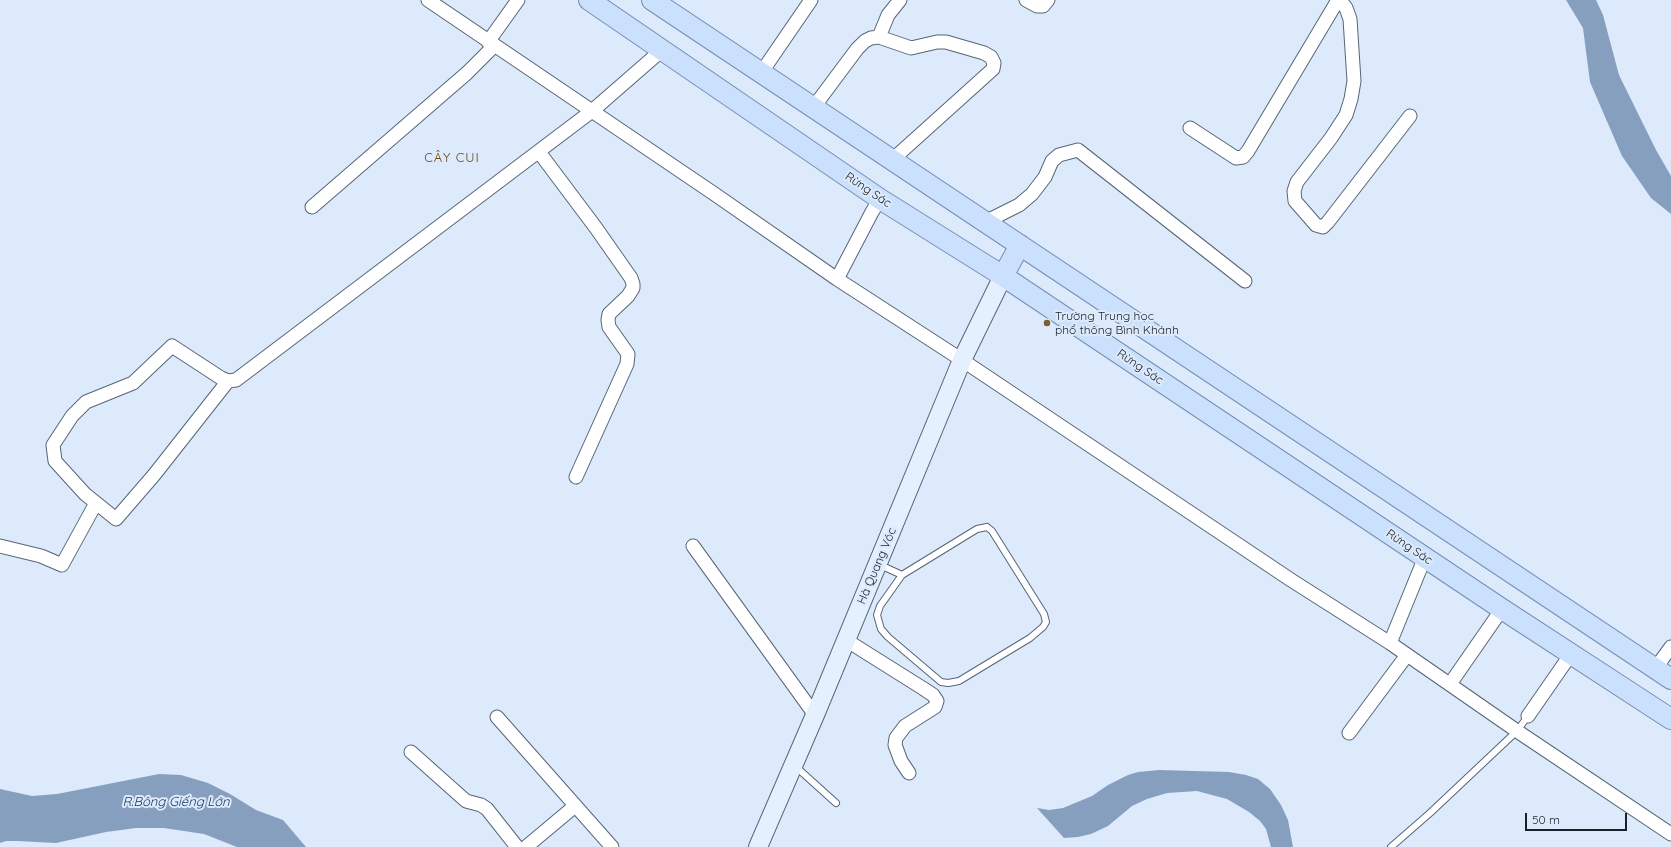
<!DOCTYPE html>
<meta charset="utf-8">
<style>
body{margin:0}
#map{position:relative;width:1671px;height:847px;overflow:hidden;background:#ddeafb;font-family:Quicksand,sans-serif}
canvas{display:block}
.scale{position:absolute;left:1525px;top:813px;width:102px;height:18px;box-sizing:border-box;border:2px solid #1a2028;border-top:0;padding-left:5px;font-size:12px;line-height:14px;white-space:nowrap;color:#1a2028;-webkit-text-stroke:3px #ddeafb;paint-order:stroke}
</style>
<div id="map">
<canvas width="1671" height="847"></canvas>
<div class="scale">50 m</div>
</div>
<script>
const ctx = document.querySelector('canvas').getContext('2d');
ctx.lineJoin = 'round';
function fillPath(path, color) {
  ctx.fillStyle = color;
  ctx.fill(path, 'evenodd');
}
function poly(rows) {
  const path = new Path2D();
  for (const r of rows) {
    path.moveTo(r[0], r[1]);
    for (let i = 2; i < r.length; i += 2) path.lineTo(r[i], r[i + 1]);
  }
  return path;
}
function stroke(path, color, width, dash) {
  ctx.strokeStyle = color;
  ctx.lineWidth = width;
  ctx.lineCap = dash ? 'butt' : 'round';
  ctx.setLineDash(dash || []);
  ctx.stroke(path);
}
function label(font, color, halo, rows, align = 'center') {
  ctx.font = font + ' Quicksand,sans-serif';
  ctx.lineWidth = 4;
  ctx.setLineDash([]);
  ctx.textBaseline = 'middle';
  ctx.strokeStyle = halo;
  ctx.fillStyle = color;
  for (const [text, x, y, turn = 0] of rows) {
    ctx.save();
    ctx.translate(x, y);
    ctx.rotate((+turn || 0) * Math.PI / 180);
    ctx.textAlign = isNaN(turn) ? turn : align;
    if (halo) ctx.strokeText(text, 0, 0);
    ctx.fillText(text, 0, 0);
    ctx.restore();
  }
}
fillPath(poly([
 [1566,0,1596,0,1603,15,1619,75,1656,150,1671,176,1671,214,1651,198,1622,156,1590,82,1583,28],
 [1159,770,1229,772,1246,775,1258,779,1270,789,1281,805,1288,820,1293,847,1271,847,1266,829,1260,821,1249,812,1227,799,1197,791,1167,793,1147,799,1132,806,1108,826,1091,834,1078,837,1064,838,1037,808,1049,810,1063,808,1092,796,1108,785,1128,775,1138,772],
 [159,774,181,775,208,783,230,794,256,810,283,820,306,847,237,847,204,834,164,828,136,828,106,832,56,843,17,841,6,841,0,843,0,789,32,796,57,794]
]), '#879fbe');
const lane = poly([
 [987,527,992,531,1044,614,1046,622,1043,627,1030,638,959,681,948,683,941,682,888,637,881,629,877,615,880,606,902,575,977,529,987,527],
 [880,565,902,575],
 [795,766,836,803],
 [1391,847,1430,813,1517,731,1528,716]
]);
const street = poly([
 [428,0,713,193,837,279,962,360,1291,580,1390,643,1517,731,1671,834],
 [1026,0,1037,6,1043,6,1048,0],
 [1340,0,1346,8,1350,19,1354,81,1351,99,1346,115,1331,138,1297,182,1294,191,1295,201,1316,225,1323,227,1328,222,1410,116],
 [879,37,888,15,900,0],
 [488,42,518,0],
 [761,73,811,0],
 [813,108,857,49,865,41,871,38,879,37,911,48,937,42,946,42,984,53,991,57,994,63,993,69,892,160],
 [1190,128,1236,158,1243,157,1248,151,1338,0],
 [539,152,596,228,631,278,633,284,633,288,628,296,609,314,608,320,609,327,628,354,627,364,576,477],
 [312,207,467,73,494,46],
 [985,222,1019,205,1032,194,1045,177,1052,161,1059,155,1078,150,1245,281],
 [837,279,872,212,880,199],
 [228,381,154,475,116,519,85,494,55,461,53,445,72,416,86,402,133,383,172,346,221,378,228,381,236,380,592,111,662,50],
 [0,546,41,556,62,565,96,503],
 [693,546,815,715],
 [846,640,924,689,933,695,937,701,935,707,905,726,896,738,895,745,901,761,909,773],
 [1390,643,1425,557],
 [1655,669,1671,647],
 [1450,684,1502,609],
 [1528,716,1571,654],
 [497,717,612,847],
 [1349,733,1407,655],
 [411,752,466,801,481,805,487,809,517,847],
 [526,847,575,806]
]);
const secondary = poly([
 [758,847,815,715,962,360,1003,276]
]);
const primary = poly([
 [589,0,880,199,1003,276,1502,609,1671,719],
 [652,0,1671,679],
 [1003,276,1020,245]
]);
stroke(lane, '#576577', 8);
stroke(street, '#576577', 15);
stroke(secondary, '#576577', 20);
stroke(primary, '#7690b2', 22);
stroke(lane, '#fff', 6);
stroke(street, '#fff', 13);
stroke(secondary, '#e5f0fe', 18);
stroke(primary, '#cae0fd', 20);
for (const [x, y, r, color] of [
 [1047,323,4,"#7b5d31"]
]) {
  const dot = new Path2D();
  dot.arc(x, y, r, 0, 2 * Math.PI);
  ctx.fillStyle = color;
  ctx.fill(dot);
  stroke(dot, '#ddeafb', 1.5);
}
label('12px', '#1a2028', '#ddeafb', [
 ["Rừng Sác",868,190,34],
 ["Rừng Sác",1140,367,34],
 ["Rừng Sác",1409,547,34],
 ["Hà Quang Vóc",877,566,-67]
]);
label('12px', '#1a2028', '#ddeafb', [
 ["Trường Trung học",1055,316],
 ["phổ thông Bình Khánh",1055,330]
], 'left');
ctx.letterSpacing = '1px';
label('13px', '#684812', '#ddeafb', [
 ["CÂY CUI",452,158]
]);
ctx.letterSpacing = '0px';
label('italic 13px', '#1a3b65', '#ddeafb', [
 ["R.Bông Giếng Lớn",176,802]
]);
</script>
